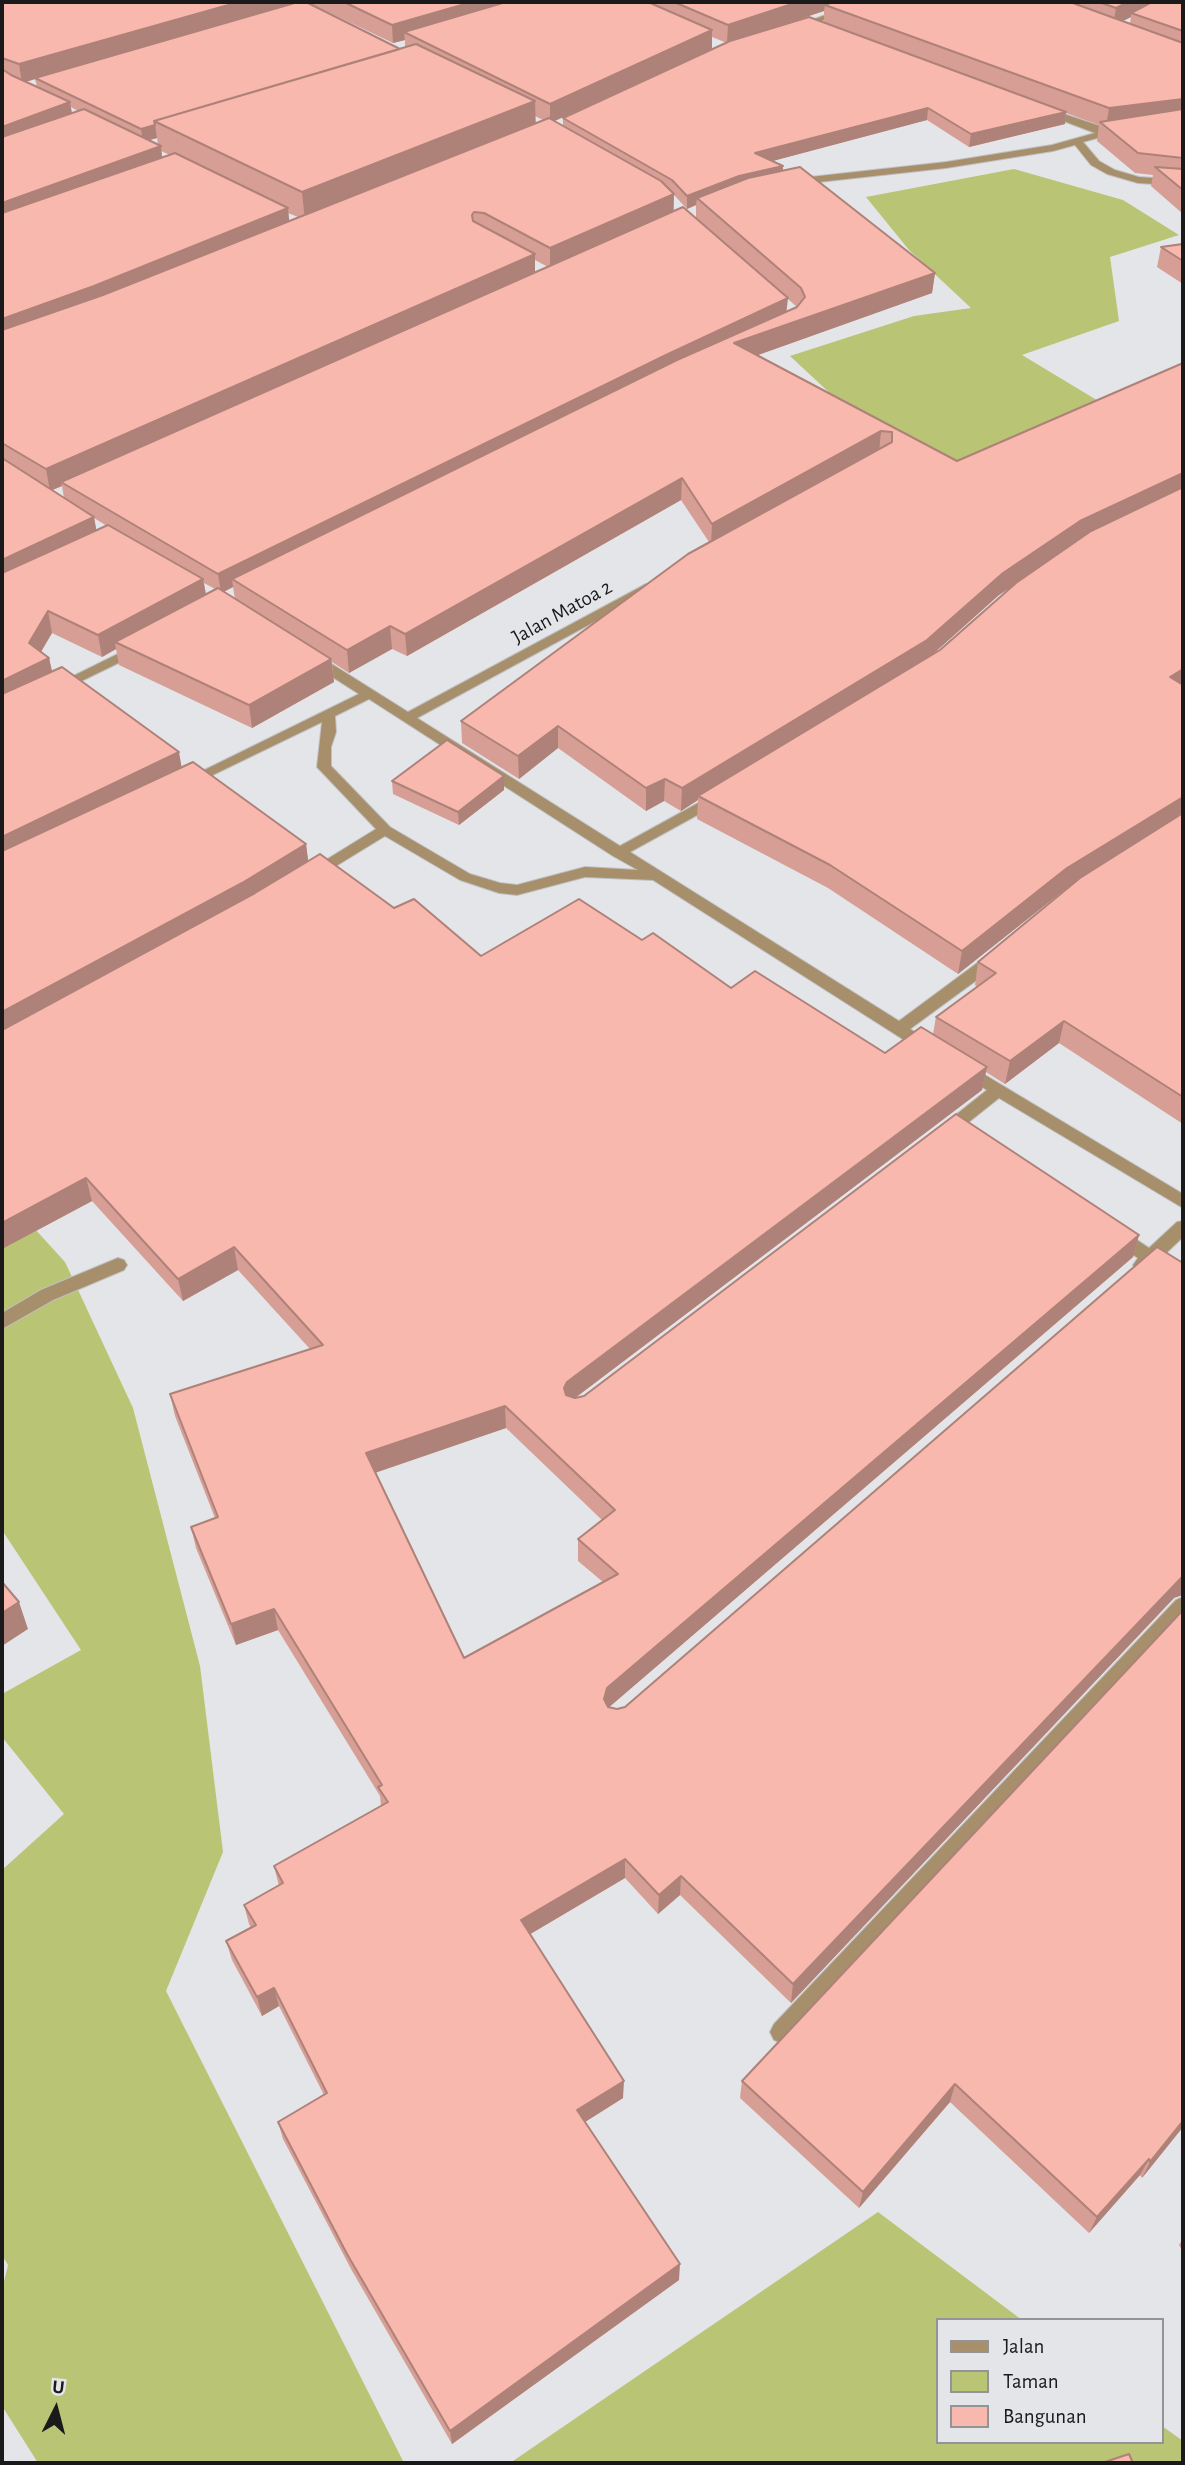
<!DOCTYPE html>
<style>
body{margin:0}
#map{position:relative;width:1185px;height:2465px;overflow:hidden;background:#e3e5e8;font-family:"Alegreya Sans",sans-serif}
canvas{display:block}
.frame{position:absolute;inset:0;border:4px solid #1a1a1b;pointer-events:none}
.legend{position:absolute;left:936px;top:2318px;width:228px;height:126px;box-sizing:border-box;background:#e3e5e8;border:2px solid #939496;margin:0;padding:9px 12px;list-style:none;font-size:21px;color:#1a1a1b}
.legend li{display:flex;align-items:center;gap:14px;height:35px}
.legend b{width:35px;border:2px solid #939496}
.north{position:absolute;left:21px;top:2374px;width:70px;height:70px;-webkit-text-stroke:5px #e3e5e8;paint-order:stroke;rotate:6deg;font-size:19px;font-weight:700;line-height:28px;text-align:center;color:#1a1a1b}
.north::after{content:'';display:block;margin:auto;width:24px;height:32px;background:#1a1a1b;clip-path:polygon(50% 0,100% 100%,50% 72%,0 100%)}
</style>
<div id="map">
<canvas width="1185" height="2465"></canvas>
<div class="frame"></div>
<ul class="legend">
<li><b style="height:9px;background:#a78f6b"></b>Jalan</li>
<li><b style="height:19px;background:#b9c475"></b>Taman</li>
<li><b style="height:19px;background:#f9b8ad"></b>Bangunan</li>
</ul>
<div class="north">U</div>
</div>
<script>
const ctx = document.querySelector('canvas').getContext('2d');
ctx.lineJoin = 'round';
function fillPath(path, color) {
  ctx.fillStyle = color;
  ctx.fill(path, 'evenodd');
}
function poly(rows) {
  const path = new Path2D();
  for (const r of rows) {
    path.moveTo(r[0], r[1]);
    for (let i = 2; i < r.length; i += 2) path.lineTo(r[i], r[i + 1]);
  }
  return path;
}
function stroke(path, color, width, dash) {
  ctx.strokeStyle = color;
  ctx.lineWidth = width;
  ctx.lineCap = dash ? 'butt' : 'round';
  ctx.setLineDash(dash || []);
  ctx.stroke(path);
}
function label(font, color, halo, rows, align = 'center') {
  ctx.font = font + ' "Alegreya Sans",sans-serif';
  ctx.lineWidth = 6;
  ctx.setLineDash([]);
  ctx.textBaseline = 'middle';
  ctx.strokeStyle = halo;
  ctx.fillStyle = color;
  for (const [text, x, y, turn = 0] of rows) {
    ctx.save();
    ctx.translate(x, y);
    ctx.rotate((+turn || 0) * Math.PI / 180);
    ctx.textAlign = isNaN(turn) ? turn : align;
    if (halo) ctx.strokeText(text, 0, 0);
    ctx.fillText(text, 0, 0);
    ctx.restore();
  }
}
fillPath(poly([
 [1014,169,1123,200,1179,235,1110,257,1119,321,1022,355,1183,452,922,479,790,356,914,316,971,308,909,250,866,197],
 [2,1193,65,1262,133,1408,200,1666,223,1852,166,1991,404,2463,38,2463,2,2406,2,2290,8,2265,2,2255,2,1870,64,1814,2,1737,2,1694,81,1650,2,1530],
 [878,2212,1022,2320,938,2320,938,2442,1162,2442,1162,2426,1183,2441,1183,2463,510,2463]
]), '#b9c475');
const street = poly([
 [860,2,872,2,811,25,804,23,860,2],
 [1043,107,1112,130,1112,134,1083,142,1099,161,1115,170,1139,177,1183,180,1183,186,1138,183,1107,174,1091,165,1075,145,1053,151,946,168,792,185,787,182,792,179,946,162,1052,145,1095,133,1040,112,1040,108,1043,107],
 [646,584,652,588,651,591,417,718,620,846,711,796,721,796,723,799,721,802,630,852,899,1021,988,955,1000,955,1002,959,1000,963,910,1029,935,1044,937,1048,935,1052,923,1052,653,880,585,877,517,895,499,893,460,880,385,836,318,877,308,877,306,874,308,871,376,829,317,767,322,722,190,786,180,786,178,783,359,694,309,662,309,656,319,656,408,712,646,584],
 [369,699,613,856,638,870,585,867,517,885,500,883,470,874,390,827,331,766,331,747,336,732,335,716,369,699],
 [138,644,143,645,143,651,61,691,51,691,49,688,138,644],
 [965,1063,1183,1194,1183,1208,999,1098,950,1137,938,1137,936,1133,938,1129,987,1090,959,1073,957,1069,965,1063],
 [1183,1221,1183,1237,1162,1257,1183,1270,1183,1286,1151,1267,1142,1272,1136,1270,1133,1265,1138,1258,1110,1240,1107,1235,1110,1230,1122,1230,1149,1248,1177,1222,1183,1221],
 [118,1258,124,1260,127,1265,124,1270,53,1300,2,1329,2,1313,41,1290,118,1258],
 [1183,1597,1183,1619,790,2040,782,2043,774,2040,770,2032,774,2024,1176,1600,1183,1597]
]);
stroke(street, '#bfc0c3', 2);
fillPath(street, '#a78f6b');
fillPath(poly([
 [2,2,289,4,298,2,1183,2,1183,214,1151,186,1153,175,1135,173,1097,141,1099,125,1066,113,1065,124,969,147,927,120,772,161,783,166,783,170,935,273,932,293,757,355,957,461,1183,363,1183,1124,1059,1043,1005,1084,986,1072,982,1090,575,1398,1139,1235,1133,1257,609,1707,617,1709,1174,1598,791,2003,680,1895,658,1914,625,1878,530,1934,623,2098,585,2122,679,2280,452,2444,351,2269,283,2139,278,2122,324,2095,279,2006,262,2016,232,1960,226,1941,251,1928,249,1924,244,1905,279,1886,274,1866,381,1806,380,1796,278,1630,236,1645,196,1548,191,1527,215,1518,175,1416,170,1394,310,1349,238,1270,183,1301,92,1201,2,1249],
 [307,2,393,43,405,40,405,47,400,49],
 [824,11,824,22,785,24],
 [1131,17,1130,23,1123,21],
 [712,37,727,43,563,118,563,126,555,121,712,49],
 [35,79,37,87,26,82],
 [71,107,78,111,72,113],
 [535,116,543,120,535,123],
 [157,138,158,145,149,140],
 [161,151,170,155,162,158],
 [674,195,687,209,696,205,696,218,797,307,787,312,674,211],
 [288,213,298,217,289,221],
 [535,260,548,267,535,272],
 [62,486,64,498,52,490],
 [681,500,709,542,461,721,462,743,519,779,558,748,646,811,664,801,681,811,698,800,697,819,828,888,958,974,1063,891,1073,884,978,962,975,985,977,987,936,1017,933,1034,885,1053,731,988,642,940,481,956,308,862,306,844,182,768,52,672,49,658,41,652,52,633,102,657,116,649,119,665,252,728,334,682,332,662,349,673,392,649,407,656],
 [94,518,107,526,96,530],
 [204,583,215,589,206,594],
 [1013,586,940,650,932,655,999,595],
 [233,587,235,599,224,592],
 [506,1428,602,1520,578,1539,578,1561,603,1582,464,1658,375,1472],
 [1183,243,1183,284,1157,267,1161,247],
 [392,781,504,790,459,825,393,794],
 [1183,1610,1183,2127,1142,2178,1140,2175,1089,2233,950,2102,859,2208,740,2098,742,2081],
 [1183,2238,1183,2252,1179,2245]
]), '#d69e95');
fillPath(poly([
 [239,2,289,2,290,6,35,78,35,79,22,83,19,64],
 [472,2,535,2,404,32,405,40,393,43,392,25],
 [798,2,852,2,825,5,824,11,727,43,728,25],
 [1128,2,1162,2,1131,13,1131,17,1113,26,1116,8],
 [712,30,712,49,550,123,550,104],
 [1183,99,1183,117,1106,127,1109,108],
 [535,101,536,130,305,221,302,192],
 [70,102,73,122,2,147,2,127],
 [928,108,927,120,754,166,755,153],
 [1066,112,1065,124,969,147,971,134],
 [155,125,157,138,143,142,141,129],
 [161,146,163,166,2,224,2,203],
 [783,166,782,179,697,198,696,205,687,209,687,196,739,176],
 [674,194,673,214,550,268,550,248],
 [288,208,290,228,2,341,2,319],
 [535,254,535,275,61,482,62,486,50,491,46,469],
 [935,273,932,293,733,364,734,343],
 [788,298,786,316,232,579,233,587,221,593,218,574,666,355],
 [881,431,879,453,711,546,712,524],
 [1183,473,1183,493,1077,543,999,595,924,662,698,796,698,800,681,811,682,788,1080,521],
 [682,478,681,500,407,656,405,634],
 [94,517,98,539,2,584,2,560],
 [203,579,207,601,115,642,116,649,102,657,98,635],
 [48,611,52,633,33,665,29,643],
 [390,626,392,649,349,673,347,650],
 [49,658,54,680,2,706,2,681],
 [331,659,334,682,252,728,249,705],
 [1183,669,1183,688,1170,677],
 [558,726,558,748,519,779,518,756],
 [179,752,183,775,2,862,2,837],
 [504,776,504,790,459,825,458,812],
 [665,779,664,801,646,811,646,788],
 [1183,797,1183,810,1182,817,1063,891,958,974,962,951,1067,868],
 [306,844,309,867,2,1038,2,1012],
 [1064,1021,1059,1043,1005,1084,1010,1061],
 [987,1067,982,1090,567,1404,564,1388,567,1382],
 [86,1178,92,1201,2,1249,2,1223],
 [1139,1235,1133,1257,607,1709,604,1699,607,1688],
 [234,1247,238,1270,183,1301,178,1279],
 [505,1406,506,1428,369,1475,366,1453],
 [1183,1576,1183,1595,1174,1598,791,2003,793,1984],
 [19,1602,28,1629,2,1646,2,1613],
 [274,1609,278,1630,236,1645,231,1624],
 [625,1859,625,1878,522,1939,521,1920],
 [681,1876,680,1895,658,1914,659,1895],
 [274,1988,279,2006,262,2016,257,1997],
 [624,2081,623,2098,577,2127,577,2110],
 [955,2084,950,2102,859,2208,863,2192],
 [1183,2121,1183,2127,1142,2178,1150,2162],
 [1149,2159,1140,2175,1089,2233,1097,2217],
 [680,2264,679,2280,452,2444,450,2431]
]), '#ae8179');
const building = poly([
 [2,2,239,2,19,64,2,58,2,2],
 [298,2,306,2,400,49,154,121,155,125,141,129,35,78,298,2],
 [344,2,472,2,392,25,344,2],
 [506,2,648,2,712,30,550,104,404,32,506,2],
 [674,2,798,2,728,25,674,2],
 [833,2,1070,2,1183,43,1183,99,1109,108,825,5,833,2],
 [1099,2,1128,2,1116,8,1099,2],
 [1152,2,1183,2,1183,31,1131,13,1152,2],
 [809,17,1066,112,971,134,928,108,755,153,783,166,739,176,687,196,672,180,563,118,730,41,809,17],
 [416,44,535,101,302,192,154,121,416,44],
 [2,69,11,75,70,102,2,127,2,69],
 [84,109,161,146,2,203,2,137,84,109],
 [1183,109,1183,158,1138,153,1100,122,1183,109],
 [549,118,661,181,674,194,550,248,484,213,474,212,472,215,473,221,535,254,46,469,2,443,2,330,103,295,549,118],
 [175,153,288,208,94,286,2,319,2,213,175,153],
 [800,167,935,273,734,343,957,461,1183,363,1183,473,1080,521,1003,573,927,640,682,788,665,779,646,788,558,726,518,756,461,721,688,554,892,442,892,432,881,431,712,524,682,478,405,634,390,626,347,650,232,579,677,360,797,307,805,297,801,288,697,198,748,178,800,167],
 [1155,167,1183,169,1183,190,1155,167],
 [683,207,788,298,666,355,218,574,61,482,683,207],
 [1183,244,1183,261,1161,247,1183,244],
 [2,458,94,517,2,560,2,458],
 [1183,487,1183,669,1170,677,1183,685,1183,797,1067,868,962,951,830,865,698,796,940,650,1016,583,1091,531,1183,487],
 [108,525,203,579,98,635,48,611,29,643,49,658,2,681,2,573,108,525],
 [218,588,331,659,249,705,115,642,218,588],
 [62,667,179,752,2,837,2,694,62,667],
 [447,740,504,776,458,812,392,781,447,740],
 [193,762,306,844,242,883,2,1012,2,851,193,762],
 [1183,813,1183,1097,1064,1021,1010,1061,936,1017,996,973,978,962,1080,878,1183,813],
 [320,854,394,908,414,899,481,956,579,899,642,940,653,933,731,988,755,971,885,1053,921,1027,987,1067,567,1382,564,1388,566,1395,575,1398,584,1396,956,1114,1139,1235,607,1688,604,1699,608,1707,617,1709,625,1707,1157,1247,1183,1263,1183,1576,793,1984,681,1876,659,1895,625,1859,521,1920,624,2081,577,2110,680,2264,450,2431,347,2254,278,2122,327,2093,274,1988,257,1997,226,1941,256,1925,244,1905,283,1883,274,1866,388,1802,378,1787,382,1785,274,1609,231,1624,191,1527,218,1517,170,1394,323,1345,234,1247,178,1279,86,1178,2,1223,2,1030,255,893,320,854],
 [505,1406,615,1510,578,1539,618,1574,464,1658,366,1453,505,1406],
 [2,1582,19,1602,2,1613,2,1582],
 [1183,1610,1183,2121,1150,2162,1149,2159,1097,2217,955,2084,863,2192,742,2081,1183,1610],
 [1129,2454,1133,2463,1102,2463,1129,2454]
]);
fillPath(building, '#f9b8ad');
stroke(building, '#ae8179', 2);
label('21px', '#1a1a1b', '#e3e5e8', [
 ["Jalan Matoa 2",562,612,-29]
]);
</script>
